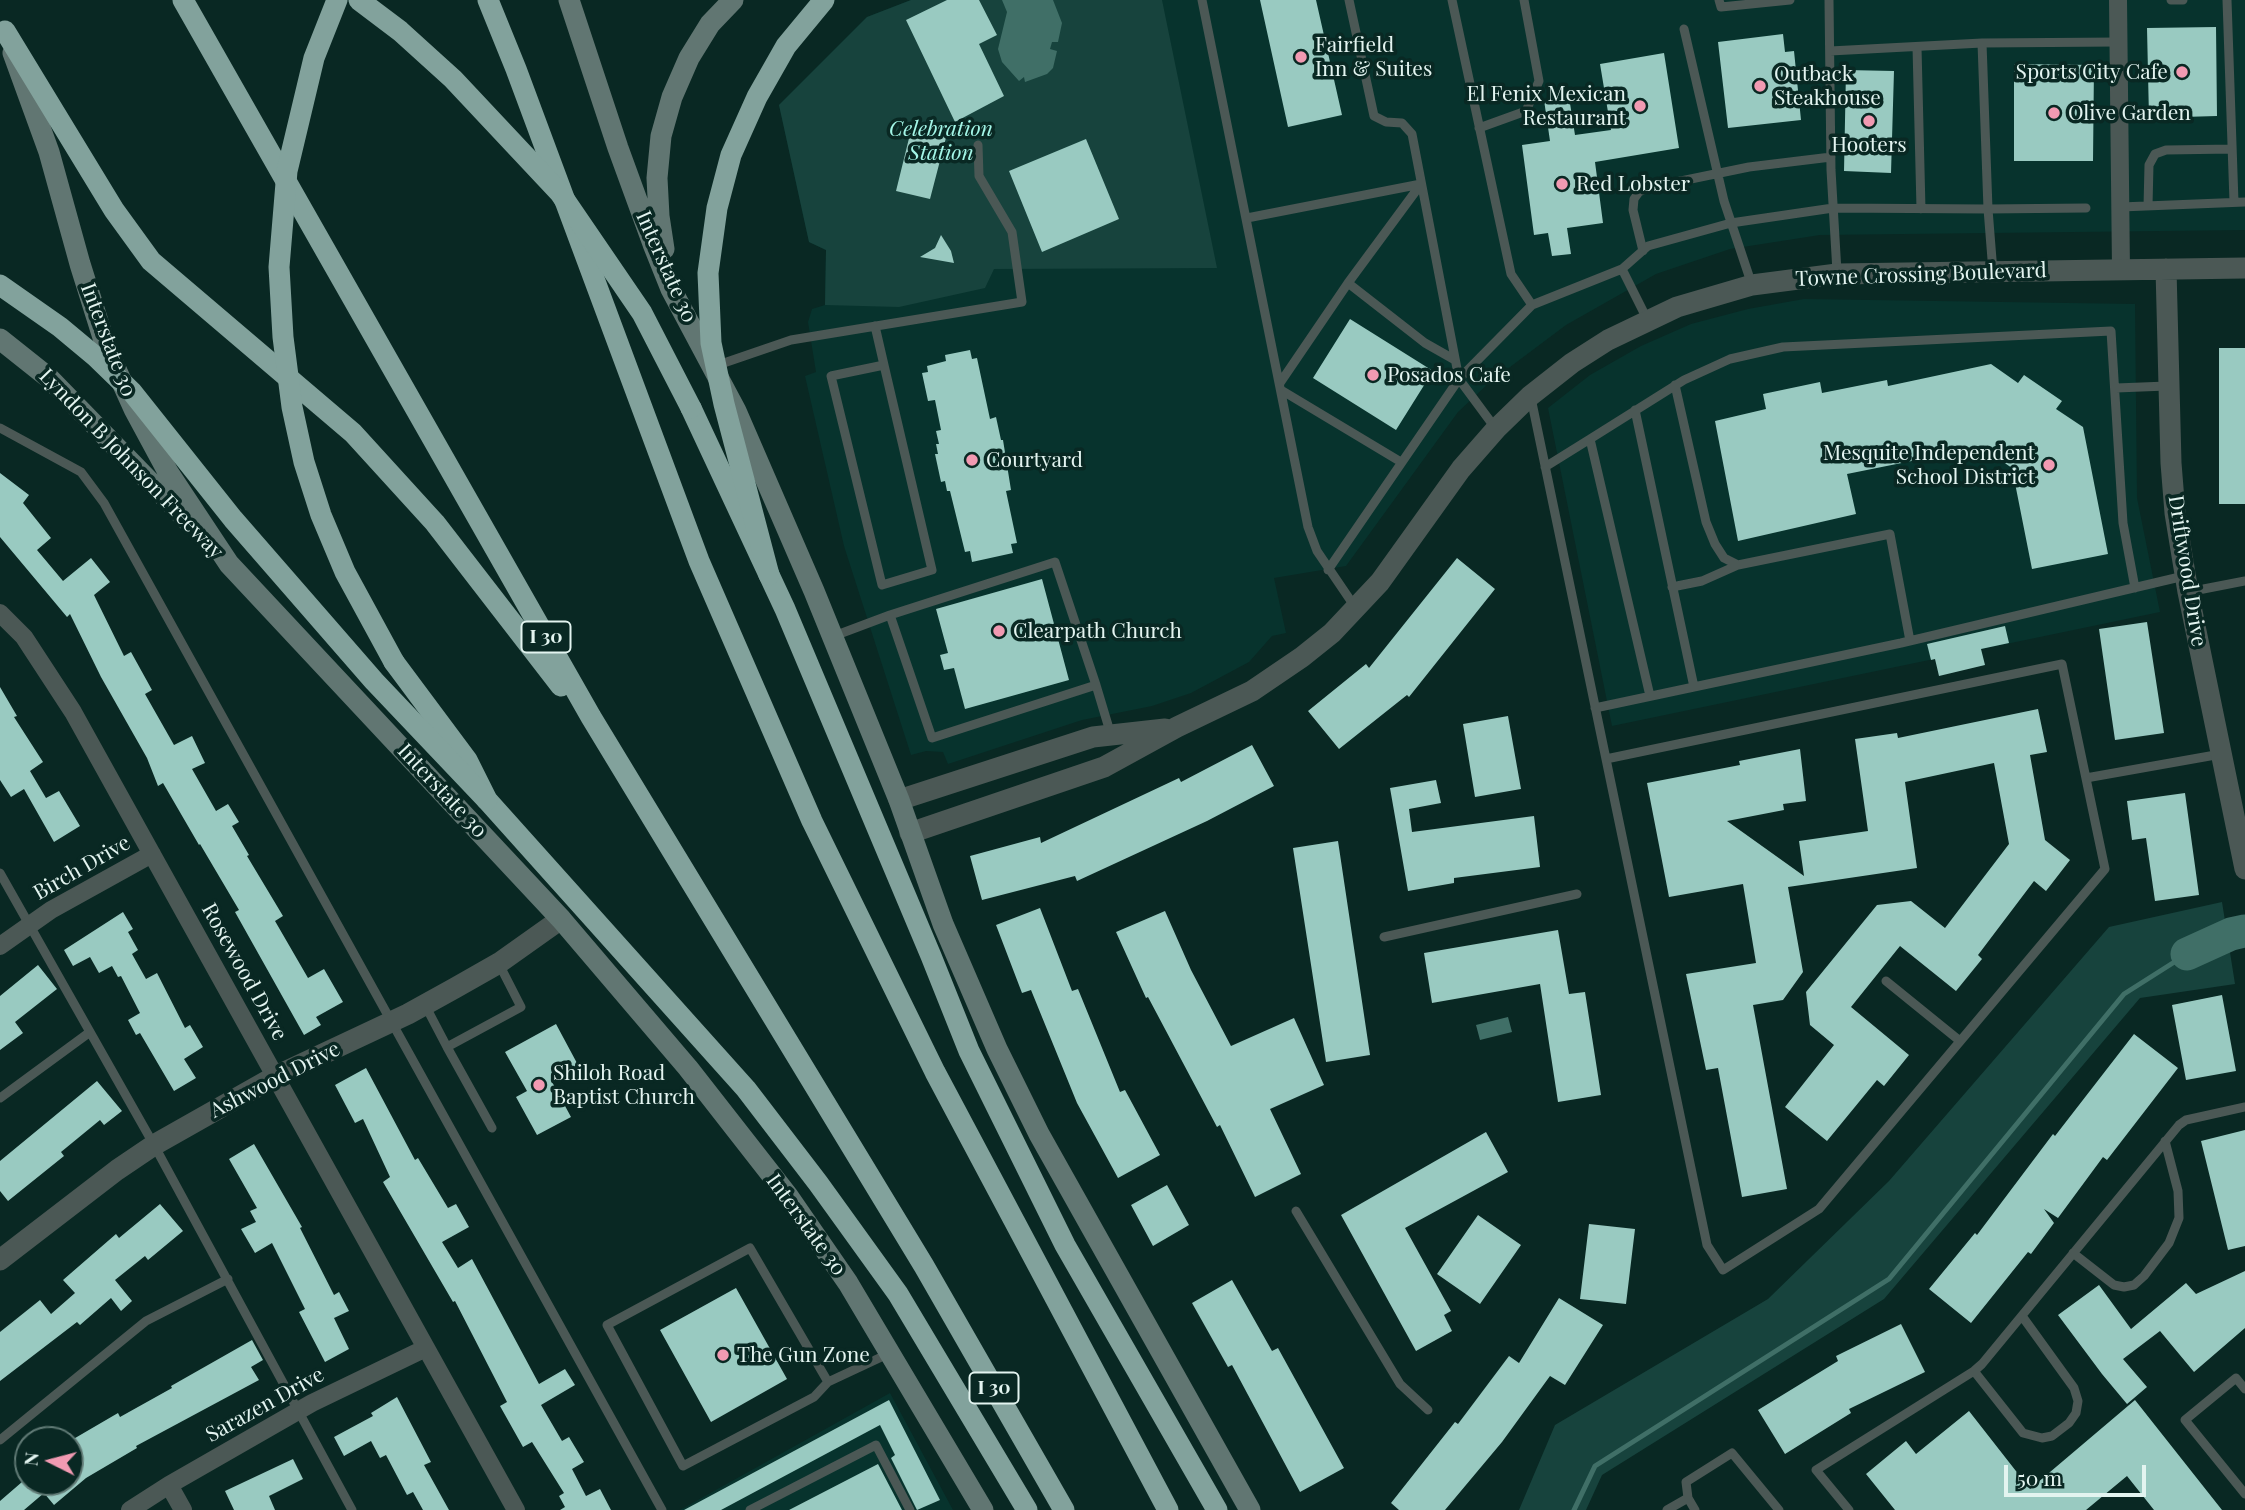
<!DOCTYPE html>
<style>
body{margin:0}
#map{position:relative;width:2245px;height:1510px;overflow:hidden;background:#092823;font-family:"Playfair Display",serif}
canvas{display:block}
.north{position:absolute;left:14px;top:1426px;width:70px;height:70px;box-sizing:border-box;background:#092823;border:2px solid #607a75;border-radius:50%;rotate:276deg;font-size:19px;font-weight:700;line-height:28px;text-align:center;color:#e3f4f0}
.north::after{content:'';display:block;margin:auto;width:24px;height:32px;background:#f19ab2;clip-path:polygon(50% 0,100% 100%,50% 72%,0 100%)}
.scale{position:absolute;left:2004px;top:1465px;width:142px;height:32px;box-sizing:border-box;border:4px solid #e3f4f0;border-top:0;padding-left:9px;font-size:21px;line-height:24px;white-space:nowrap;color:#e3f4f0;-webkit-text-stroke:5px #092823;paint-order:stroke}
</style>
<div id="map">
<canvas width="2245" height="1510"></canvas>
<div class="north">N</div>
<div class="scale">50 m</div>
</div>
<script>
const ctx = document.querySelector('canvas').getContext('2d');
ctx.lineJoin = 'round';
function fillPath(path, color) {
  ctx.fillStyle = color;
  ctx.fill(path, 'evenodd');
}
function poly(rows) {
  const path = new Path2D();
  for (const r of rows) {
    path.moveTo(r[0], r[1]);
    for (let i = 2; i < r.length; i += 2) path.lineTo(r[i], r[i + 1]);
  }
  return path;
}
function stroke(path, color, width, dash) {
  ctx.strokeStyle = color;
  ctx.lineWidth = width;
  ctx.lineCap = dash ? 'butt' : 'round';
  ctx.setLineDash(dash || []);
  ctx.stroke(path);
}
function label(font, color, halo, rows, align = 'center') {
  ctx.font = font + ' "Playfair Display",serif';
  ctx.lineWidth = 7;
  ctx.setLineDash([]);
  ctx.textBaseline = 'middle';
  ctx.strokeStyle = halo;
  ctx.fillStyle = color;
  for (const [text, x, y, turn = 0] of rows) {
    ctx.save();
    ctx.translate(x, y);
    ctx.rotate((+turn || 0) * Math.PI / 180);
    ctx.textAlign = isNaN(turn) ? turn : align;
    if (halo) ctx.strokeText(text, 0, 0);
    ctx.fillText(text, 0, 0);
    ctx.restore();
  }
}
fillPath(poly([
 [911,0,2245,0,2245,230,1820,235,1730,249,1656,274,1566,325,1490,382,1458,412,1346,566,1274,578,1286,633,1272,636,1249,662,1191,693,1152,706,1082,720,948,764,943,752,926,751,911,755,844,546,805,376,816,372,808,322,812,309,825,305,826,250,809,242,779,105,867,17],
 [1804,299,2135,304,2137,498,2160,612,1612,726,1548,408,1590,375,1641,346,1691,324,1748,309],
 [890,1393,953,1510,680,1510]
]), '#07332d');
fillPath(poly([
 [911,0,1162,0,1217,268,994,269,985,288,899,307,825,305,826,250,809,242,779,105,867,17],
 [2222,902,2235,984,2140,998,1884,1299,1602,1475,1586,1510,1519,1510,1555,1425,1768,1299,1889,1181,2109,927]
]), '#17433d');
fillPath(poly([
 [1002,0,1053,0,1062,23,1058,42,1052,42,1050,49,1057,51,1053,68,1047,74,1025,82,1024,77,1019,81,1002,62,998,49,1007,12],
 [1508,1017,1512,1032,1480,1040,1476,1025]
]), '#406f67');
stroke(poly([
 [1574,1510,1595,1466,1889,1279,2124,994,2187,954]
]), '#406f67', 5);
stroke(poly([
 [2187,954,2231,934,2245,931]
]), '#406f67', 33);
fillPath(poly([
 [947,0,979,0,997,35,979,44,1004,96,955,122,906,20],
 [1260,0,1316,0,1342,115,1288,127],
 [2216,27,2217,116,2149,118,2147,28],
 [1783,34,1785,52,1794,51,1801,120,1728,128,1718,42],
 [1664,53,1679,148,1595,162,1603,223,1567,228,1571,254,1552,256,1548,233,1534,235,1522,145,1550,141,1544,100,1569,97,1575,135,1611,130,1600,64],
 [2014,64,2094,65,2093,161,2014,161],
 [1846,70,1894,71,1891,173,1844,171],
 [913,122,948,130,930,199,896,191],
 [1086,139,1119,219,1042,252,1009,171],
 [941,235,951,251,954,263,920,257,935,248],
 [1350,319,1433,371,1396,430,1313,378],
 [2219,348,2245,348,2245,504,2219,504],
 [970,350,972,359,977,358,990,419,996,417,1001,440,1003,440,1011,490,1006,491,1017,543,1011,544,1013,553,972,562,970,551,965,552,950,491,947,491,945,481,941,482,935,454,938,454,936,444,939,444,936,431,941,430,935,400,928,401,922,373,928,372,927,366,946,361,945,355],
 [1991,364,2018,383,2024,375,2062,401,2056,409,2083,427,2108,554,2032,569,2012,468,1981,447,1847,474,1856,514,1738,541,1715,421,1766,409,1763,394,1820,382,1822,393,1887,380,1888,386],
 [0,473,29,495,23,503,51,538,37,550,63,581,91,558,110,582,94,595,124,656,131,652,152,690,145,694,174,745,192,736,205,763,192,769,216,811,228,804,239,822,232,826,249,855,247,856,283,916,275,921,308,978,324,969,343,1002,316,1017,321,1025,304,1035,235,912,239,910,200,844,199,845,163,783,158,786,147,758,101,677,70,614,67,617,0,537],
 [1457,558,1495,589,1409,697,1407,695,1339,749,1308,711,1366,664,1369,668],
 [1042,579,1069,680,965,709,954,668,944,670,940,655,948,653,936,609],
 [2147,622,2164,733,2115,740,2099,629],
 [2005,626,2009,643,1981,649,1985,665,1939,676,1935,659,1931,660,1927,644],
 [0,687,17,716,14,717,43,762,30,771,46,798,59,791,80,826,54,842,24,789,11,797,0,780],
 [2038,709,2047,752,2030,755,2045,840,2070,860,2046,891,2034,881,1978,955,1982,959,1956,991,1900,946,1851,1007,1909,1055,1884,1086,1877,1080,1827,1141,1785,1107,1834,1045,1810,1025,1806,992,1877,905,1911,901,1945,928,2009,844,1994,763,1905,782,1917,868,1788,887,1803,972,1783,1000,1753,1005,1787,1189,1742,1197,1718,1068,1706,1070,1686,974,1756,963,1743,884,1669,897,1647,783,1740,765,1739,761,1800,749,1806,801,1783,804,1784,810,1727,821,1804,876,1799,841,1868,831,1855,739,1897,733,1898,738],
 [1508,716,1521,789,1475,797,1463,724],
 [1252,745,1274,786,1207,821,1077,881,1075,876,982,900,970,856,1040,837,1041,843,1179,778,1181,782],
 [1436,780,1441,803,1409,809,1412,832,1534,816,1540,867,1454,878,1454,883,1408,891,1390,788],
 [2185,793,2199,895,2155,901,2146,838,2132,840,2127,801],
 [1338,841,1370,1055,1326,1062,1293,848],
 [1040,908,1072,991,1078,989,1120,1092,1125,1090,1160,1155,1118,1178,1077,1103,1031,990,1022,993,996,925],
 [1165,911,1191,970,1231,1046,1294,1018,1324,1085,1270,1109,1301,1174,1255,1197,1220,1125,1217,1127,1148,997,1146,998,1116,932],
 [123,912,133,929,128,932,138,950,132,954,146,979,157,973,185,1028,190,1025,203,1047,184,1059,196,1078,174,1091,140,1033,136,1035,128,1020,140,1013,121,976,118,977,112,966,99,973,90,957,73,966,64,950],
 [1558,930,1569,994,1585,992,1601,1095,1558,1102,1540,984,1432,1003,1424,953],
 [38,965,57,989,15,1022,23,1033,0,1050,0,996],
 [2222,995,2236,1071,2186,1080,2172,1005],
 [556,1024,578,1065,551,1080,571,1117,537,1135,516,1097,527,1091,505,1052],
 [2134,1034,2178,1068,2107,1160,2103,1157,2058,1218,2044,1209,2054,1223,2031,1254,2028,1252,1971,1323,1929,1289,1975,1233,1977,1235,2053,1134,2055,1136],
 [366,1068,415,1160,418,1158,448,1208,456,1204,469,1227,442,1242,458,1268,472,1259,539,1384,565,1369,575,1385,541,1405,562,1441,569,1437,584,1462,572,1469,586,1496,600,1489,611,1510,560,1510,565,1507,559,1496,564,1493,532,1442,523,1447,500,1406,507,1402,455,1301,453,1302,383,1182,390,1177,363,1119,355,1123,335,1085],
 [97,1081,122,1111,104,1125,100,1120,61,1152,64,1156,8,1201,0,1191,0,1161],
 [2245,1130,2245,1246,2228,1250,2201,1141],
 [1486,1132,1508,1172,1405,1228,1451,1311,1444,1315,1452,1331,1416,1351,1341,1215],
 [254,1144,302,1227,300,1228,334,1295,339,1292,349,1311,334,1318,349,1349,325,1362,299,1312,305,1309,272,1243,255,1253,241,1229,256,1222,250,1211,257,1208,229,1159],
 [1167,1185,1189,1225,1153,1246,1131,1205],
 [160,1204,183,1231,148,1260,145,1256,115,1280,132,1301,121,1311,111,1298,80,1325,77,1322,0,1381,0,1332,40,1300,51,1314,75,1293,63,1280,116,1234,119,1238],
 [1478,1215,1521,1245,1480,1304,1437,1274],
 [1589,1224,1635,1229,1626,1304,1580,1299],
 [2245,1271,2245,1328,2194,1372,2160,1331,2123,1359,2147,1387,2127,1404,2102,1374,2058,1315,2099,1285,2131,1329,2186,1283,2196,1294],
 [1232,1280,1272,1351,1278,1348,1344,1468,1300,1492,1232,1365,1228,1367,1192,1303],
 [736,1288,787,1379,711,1422,660,1330],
 [1559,1298,1603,1325,1565,1385,1550,1376,1502,1442,1445,1510,1399,1510,1391,1503,1455,1422,1458,1424,1509,1356,1519,1363],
 [1901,1324,1925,1372,1849,1409,1851,1413,1785,1454,1758,1410,1838,1361,1836,1356],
 [252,1340,263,1360,251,1367,259,1380,136,1446,137,1448,86,1478,54,1505,44,1493,24,1510,0,1510,0,1501,22,1482,70,1482,70,1441,118,1413,120,1417,172,1388,171,1386],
 [397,1397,431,1462,424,1465,449,1510,423,1510,413,1492,407,1495,386,1455,380,1458,371,1441,344,1456,334,1437,373,1416,371,1413],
 [889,1400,940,1500,917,1510,891,1458,895,1455,880,1425,721,1510,684,1510],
 [2135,1400,2222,1510,2154,1510,2127,1476,2086,1510,1895,1510,1866,1474,1906,1441,1916,1454,1969,1411,2030,1489],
 [293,1459,303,1479,269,1496,275,1510,234,1510,225,1491],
 [878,1464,902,1510,789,1510]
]), '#99cac1');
stroke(poly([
 [1202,0,1308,527,1317,551,1355,607],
 [1452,0,1511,274,1532,305],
 [1719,0,1721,7,1790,0],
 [1829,0,1831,170,1837,272],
 [2171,0,2183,0],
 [2227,0,2234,202],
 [1684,29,1724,201,1752,285],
 [1917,47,1921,209],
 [1830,51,1982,43],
 [1479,128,1526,111,1539,81,1524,0],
 [1421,184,1348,283,1425,343,1455,360],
 [2148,206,2149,165,2155,154,2166,150,2232,149],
 [2121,207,2245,202],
 [2086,208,1988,209,1982,43,2118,42],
 [1247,218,1421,184],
 [1643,251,1633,210,1634,199,1639,192,1647,188,1749,167,1831,157],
 [1622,269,1648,246,1731,223,1833,208,1988,209,1993,272],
 [875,326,884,365,932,570,882,585,831,376,884,365],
 [718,365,791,340,1022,302,1012,232,979,176,978,145],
 [1280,383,1348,283],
 [1675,385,1706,522,1715,544,1724,558,1738,565,1890,534,1910,641],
 [2116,388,2167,386],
 [1281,390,1401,462],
 [1531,398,1606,759,1707,1245,1723,1270,1819,1209,2105,869,2062,664,1606,759],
 [1635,410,1694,687],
 [0,428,81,472,104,503,662,1510],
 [1496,429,1459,379,1532,305,1622,269,1647,319],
 [1545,467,1590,439],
 [1328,570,1459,379,1412,134,1402,123,1386,122,1374,116,1349,0],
 [1672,587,1702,581,1738,565],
 [2188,592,2245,581],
 [834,636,890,615,1055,562,1096,685,932,738,890,615],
 [1096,685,1111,735],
 [1650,696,1590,439,1684,380,1730,359,1783,347,2111,331,2123,523,2135,588],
 [1595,708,1901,643,2184,576],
 [2086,778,2221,754],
 [0,873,154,1145,352,1510],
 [1384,937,1577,894],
 [1886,981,1960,1041],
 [425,1005,447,1047,521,1007,499,964],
 [447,1047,492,1128],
 [0,1098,90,1032],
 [1296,1211,1400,1384,1428,1410],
 [2073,1253,2114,1285,2124,1287,2134,1285,2144,1276,2169,1243,2179,1218,2178,1191,2165,1141],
 [1974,1371,2023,1433,2042,1438,2052,1436,2069,1423,2076,1413,2078,1401,2074,1388,2022,1316],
 [828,1382,814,1397,683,1466,607,1325,750,1248,828,1382,890,1353],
 [2245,1389,2236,1378,2185,1420,2245,1494],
 [0,1440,146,1321,228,1279],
 [1688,1498,1686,1482,1732,1453,1779,1510],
 [750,1510,876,1445,910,1510],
 [1667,1510,1688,1498,1695,1510],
 [1849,1510,1816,1470,1974,1371,1982,1364,2179,1125,2186,1120,2245,1107]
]), '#4b5855', 9);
stroke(poly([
 [2118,0,2121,270],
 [0,613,24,637,73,712,516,1510],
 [0,946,51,910,152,854],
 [169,1485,183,1510],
 [130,1510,169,1485,312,1403,426,1348]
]), '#4b5855', 18);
stroke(poly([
 [2166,269,2171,463,2175,513,2188,592,2245,869],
 [899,800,1093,737,1165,729],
 [910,833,1104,767,1177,727,1252,691,1302,657,1332,633,1380,582,1461,469,1496,429,1530,396,1572,363,1608,340,1677,307,1752,285,1837,274,2245,268],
 [0,1260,117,1170,154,1145,276,1076,408,1014,455,988,499,963,561,919]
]), '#4b5855', 21);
stroke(poly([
 [569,0,618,148,653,244,671,289,736,411,814,591,899,800,943,924,997,1049,1039,1134,1250,1510],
 [13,53,49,152,80,264,106,347,134,409,168,472,229,564,561,919,688,1068,788,1196,848,1283,983,1510],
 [664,249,659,216,657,178,661,136,672,97,689,58,710,24,733,0],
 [0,339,49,378,189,522]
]), '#617672', 21);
stroke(poly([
 [183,0,591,717,924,1266,1064,1510],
 [488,0,516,69,699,561,812,821,935,1072,1168,1510],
 [5,31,114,210,151,261,353,433,435,523,561,686],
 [691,408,785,609,931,956,969,1051,1065,1245,1217,1510],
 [394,662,467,760,487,800,746,1089,818,1183,898,1294,1027,1510]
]), '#82a29c', 21);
stroke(poly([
 [337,0,314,58,287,171,279,267,283,337,292,407,304,462,321,515,345,572,394,662],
 [359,0,400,31,453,79,560,193,642,313,691,408],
 [0,285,60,327,96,357,132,392,233,519,374,681,487,800],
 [769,575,724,404,711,343,708,273,717,208,731,155,757,97,786,46,824,0]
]), '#82a29c', 21);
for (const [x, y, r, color] of [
 [1301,57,7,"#f19ab2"],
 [2182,72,7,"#f19ab2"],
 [1760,86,7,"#f19ab2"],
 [1640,106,7,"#f19ab2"],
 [2054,113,7,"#f19ab2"],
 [1869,121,7,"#f19ab2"],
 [1562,184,7,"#f19ab2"],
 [1373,375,7,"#f19ab2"],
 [972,460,7,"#f19ab2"],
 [2049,465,7,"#f19ab2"],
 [999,631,7,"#f19ab2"],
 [539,1085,7,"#f19ab2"],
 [723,1355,7,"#f19ab2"]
]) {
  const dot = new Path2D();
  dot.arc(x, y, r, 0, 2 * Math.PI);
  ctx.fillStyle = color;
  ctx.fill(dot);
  stroke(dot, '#092823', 2.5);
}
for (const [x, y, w] of [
 [546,637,49],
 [994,1388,49]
]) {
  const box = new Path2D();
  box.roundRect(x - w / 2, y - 15.5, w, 31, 5);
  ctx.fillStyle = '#092823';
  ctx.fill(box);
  stroke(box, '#e3f4f0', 2);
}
label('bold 19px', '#e3f4f0', null, [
 ["I 30",546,637],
 ["I 30",994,1388]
]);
label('21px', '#e3f4f0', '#092823', [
 ["Fairfield",1315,45],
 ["Inn & Suites",1315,69],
 ["Sports City Cafe",2168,72,"right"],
 ["Outback",1774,74],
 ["Steakhouse",1774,98],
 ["El Fenix Mexican",1626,94,"right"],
 ["Restaurant",1626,118,"right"],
 ["Olive Garden",2068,113],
 ["Hooters",1869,145,"center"],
 ["Red Lobster",1576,184],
 ["Posados Cafe",1387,375],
 ["Mesquite Independent",2035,453,"right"],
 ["School District",2035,477,"right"],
 ["Courtyard",986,460],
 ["Clearpath Church",1013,631],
 ["Shiloh Road",553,1073],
 ["Baptist Church",553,1097],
 ["The Gun Zone",737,1355]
], 'left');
label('italic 21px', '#a4f7e8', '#092823', [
 ["Celebration",941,129],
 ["Station",941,153]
]);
label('21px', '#e3f4f0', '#092823', [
 ["Interstate 30",666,267,66],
 ["Towne Crossing Boulevard",1921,275,-2],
 ["Interstate 30",108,340,69],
 ["Lyndon B Johnson Freeway",131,464,46],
 ["Driftwood Drive",2187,571,81],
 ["Interstate 30",442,791,47],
 ["Birch Drive",82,868,-30],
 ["Rosewood Drive",244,972,61],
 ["Ashwood Drive",275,1080,-27],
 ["Interstate 30",806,1225,54],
 ["Sarazen Drive",265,1405,-29]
]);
</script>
